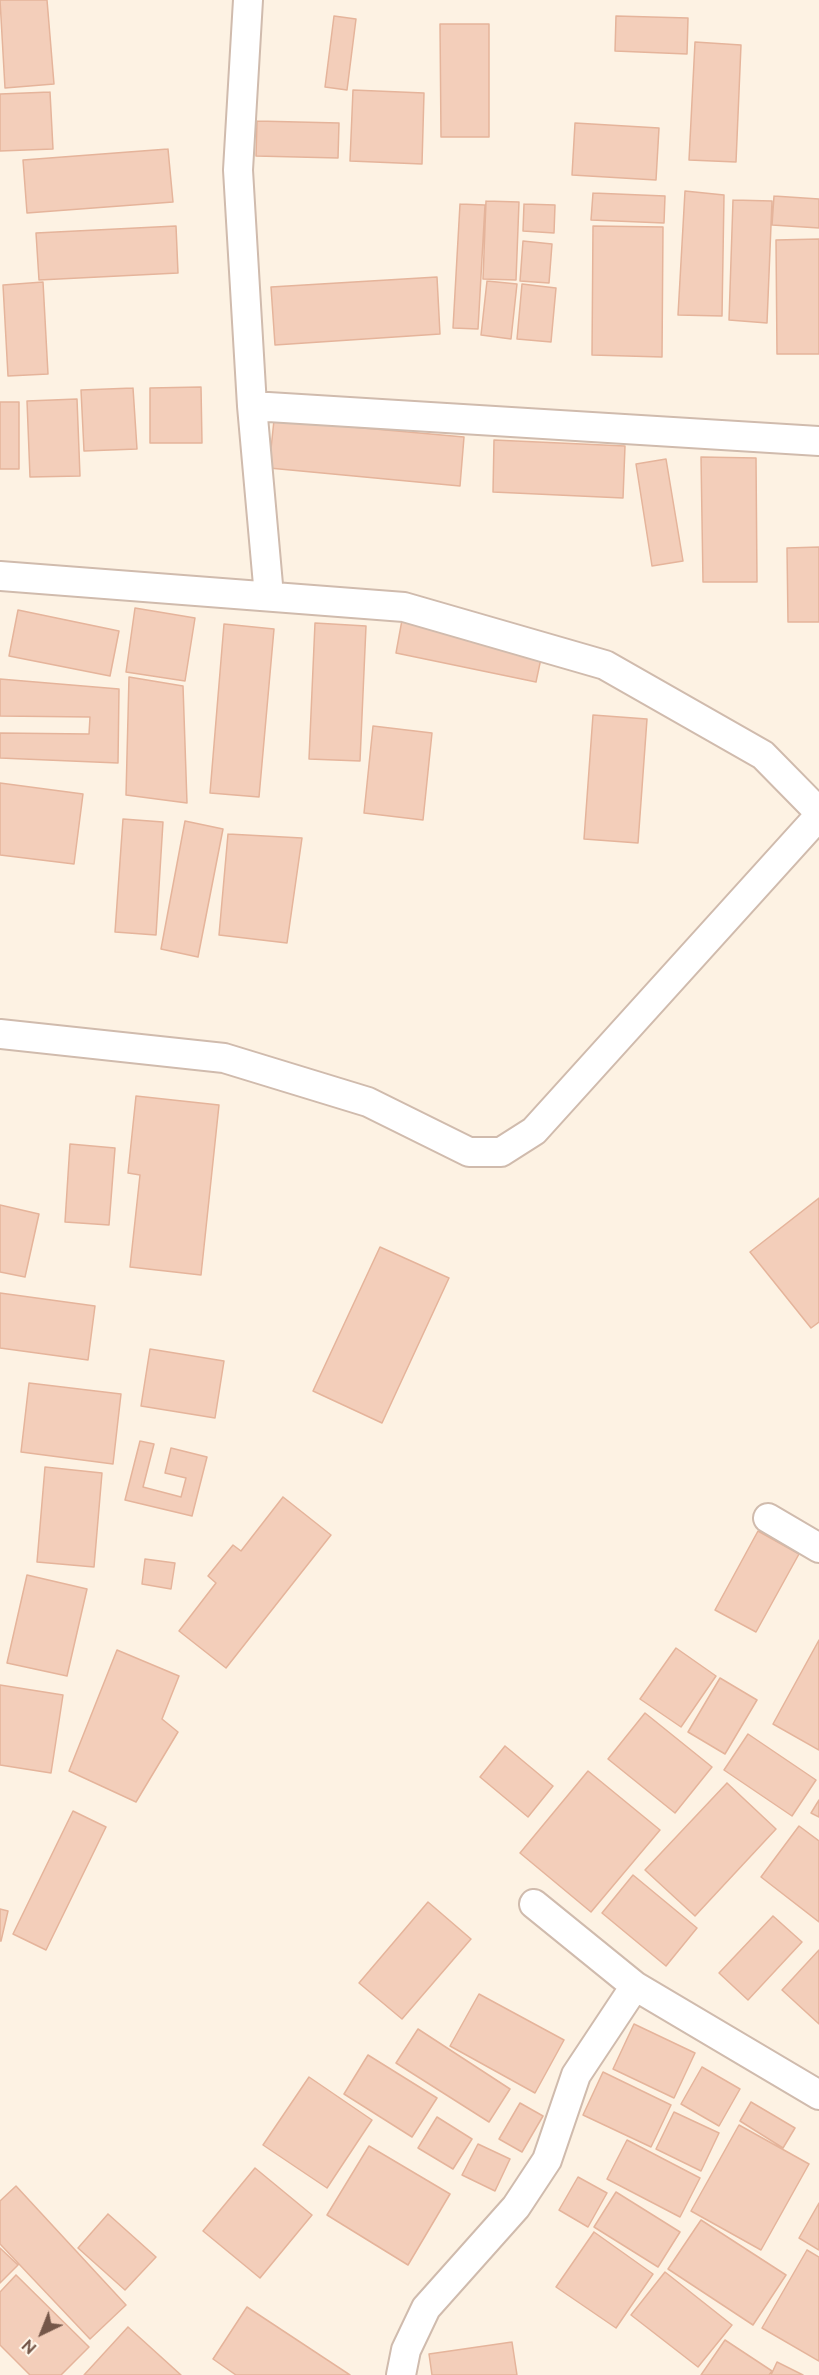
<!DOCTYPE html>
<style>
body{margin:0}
#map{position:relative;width:819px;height:2375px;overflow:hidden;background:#fdf2e3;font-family:Raleway,sans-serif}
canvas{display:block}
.north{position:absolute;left:12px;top:2303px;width:60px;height:60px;-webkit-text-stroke:4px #fff6ea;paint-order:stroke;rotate:223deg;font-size:16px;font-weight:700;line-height:24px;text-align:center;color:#755749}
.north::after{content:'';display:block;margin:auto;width:21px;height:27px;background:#755749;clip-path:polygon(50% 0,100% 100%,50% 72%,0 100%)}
</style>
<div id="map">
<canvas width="819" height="2375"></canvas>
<div class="north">N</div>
</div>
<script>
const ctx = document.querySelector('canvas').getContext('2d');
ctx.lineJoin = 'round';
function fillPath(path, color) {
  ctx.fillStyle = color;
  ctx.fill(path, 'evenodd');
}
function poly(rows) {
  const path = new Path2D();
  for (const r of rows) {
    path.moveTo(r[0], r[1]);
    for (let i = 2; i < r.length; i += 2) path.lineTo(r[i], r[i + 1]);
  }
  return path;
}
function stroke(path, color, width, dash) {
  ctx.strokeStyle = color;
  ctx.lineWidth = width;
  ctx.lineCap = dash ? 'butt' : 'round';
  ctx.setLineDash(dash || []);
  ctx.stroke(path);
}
const building = poly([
 [0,0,47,0,54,84,5,88,0,0],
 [334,16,356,19,347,90,325,87,334,16],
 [616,16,688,18,687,54,615,51,616,16],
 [440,24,489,24,489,137,441,137,440,24],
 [695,42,741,45,736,162,689,160,695,42],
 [353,90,424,93,422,164,350,161,353,90],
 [50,92,53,149,0,151,0,94,50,92],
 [257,121,339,123,338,158,256,156,257,121],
 [575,123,659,128,656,180,572,175,575,123],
 [168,149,173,202,27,213,23,160,168,149],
 [685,191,724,195,722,316,678,315,685,191],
 [593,193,665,196,664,223,591,220,593,193],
 [774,196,819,199,819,228,772,225,774,196],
 [733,200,772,201,767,323,729,320,733,200],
 [486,201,519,202,516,280,483,279,486,201],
 [460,204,485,205,478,329,453,328,460,204],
 [524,204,555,205,554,233,523,231,524,204],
 [176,226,178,273,39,280,36,233,176,226],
 [593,226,663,227,662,357,592,355,593,226],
 [819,239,819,354,777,354,776,240,819,239],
 [523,241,552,244,549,283,520,281,523,241],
 [437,277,440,334,275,345,271,287,437,277],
 [487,281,517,284,511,339,481,335,487,281],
 [43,282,48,374,8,376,3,285,43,282],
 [522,284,556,288,551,342,517,339,522,284],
 [201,387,202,443,150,443,150,388,201,387],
 [133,388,137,449,84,451,81,390,133,388],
 [77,399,80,476,30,477,27,401,77,399],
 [0,402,19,402,19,469,0,469,0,402],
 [274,420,464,437,460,486,269,468,274,420],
 [494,440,625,446,623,498,493,492,494,440],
 [701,457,756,458,757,582,703,582,701,457],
 [666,459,683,561,652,566,636,464,666,459],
 [819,547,819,622,788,622,787,548,819,547],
 [135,608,195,618,185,681,126,672,135,608],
 [18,610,119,631,110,676,9,656,18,610],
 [402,620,543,649,536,682,396,653,402,620],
 [315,623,366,626,360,761,309,759,315,623],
 [224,624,274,629,259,797,210,793,224,624],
 [129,677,183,686,187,803,126,795,129,677],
 [0,679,119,689,118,763,0,758,0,733,89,734,90,717,0,716,0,679],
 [593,715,647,719,638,843,584,839,593,715],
 [373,726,432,733,423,820,364,813,373,726],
 [0,783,83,794,74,864,0,855,0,783],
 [123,819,163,822,156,935,115,932,123,819],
 [185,821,223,829,198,957,161,949,185,821],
 [228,834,302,838,287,943,219,935,228,834],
 [136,1096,219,1105,201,1275,130,1267,140,1175,128,1173,136,1096],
 [70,1144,115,1148,109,1225,65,1222,70,1144],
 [819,1198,819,1322,811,1328,750,1252,819,1198],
 [0,1205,39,1214,25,1277,0,1272,0,1205],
 [380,1247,449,1278,382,1423,313,1391,380,1247],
 [0,1293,95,1306,88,1360,0,1348,0,1293],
 [150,1349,224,1361,215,1418,141,1406,150,1349],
 [29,1383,121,1394,113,1464,21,1452,29,1383],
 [140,1441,154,1444,143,1487,181,1497,186,1478,165,1473,171,1448,207,1457,192,1516,125,1500,140,1441],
 [45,1467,102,1473,94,1567,37,1562,45,1467],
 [283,1497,331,1535,226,1668,179,1631,216,1583,208,1576,233,1545,241,1551,283,1497],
 [758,1531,799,1554,756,1632,715,1610,758,1531],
 [145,1559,175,1563,171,1589,142,1584,145,1559],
 [27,1575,87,1589,67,1676,7,1663,27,1575],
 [819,1640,819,1750,773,1724,819,1640],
 [676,1648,716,1676,681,1727,640,1699,676,1648],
 [117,1650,179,1676,162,1719,178,1732,136,1802,69,1771,117,1650],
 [720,1678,757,1700,725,1754,688,1732,720,1678],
 [0,1685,63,1695,51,1773,0,1765,0,1685],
 [645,1713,712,1767,675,1813,608,1759,645,1713],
 [748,1734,816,1780,792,1816,724,1770,748,1734],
 [505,1746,553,1786,528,1817,480,1777,505,1746],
 [588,1771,660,1830,591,1912,520,1853,588,1771],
 [727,1783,776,1829,695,1916,645,1870,727,1783],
 [819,1800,819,1817,811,1813,819,1800],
 [73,1811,106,1827,46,1950,13,1934,73,1811],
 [799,1826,819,1841,819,1922,761,1877,799,1826],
 [633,1875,697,1928,666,1966,602,1913,633,1875],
 [428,1902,471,1939,402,2019,359,1983,428,1902],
 [0,1909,8,1911,1,1941,0,1941,0,1909],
 [773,1916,802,1942,748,2000,719,1973,773,1916],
 [819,1950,819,2024,782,1990,819,1950],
 [479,1994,564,2040,535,2093,450,2046,479,1994],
 [634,2024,695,2053,674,2098,613,2069,634,2024],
 [418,2029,510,2089,489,2122,396,2063,418,2029],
 [368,2055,437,2098,412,2137,344,2094,368,2055],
 [702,2067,740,2089,719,2126,681,2104,702,2067],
 [603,2072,671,2105,651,2147,583,2115,603,2072],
 [309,2077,372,2120,327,2188,263,2145,309,2077],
 [751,2102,795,2128,783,2148,740,2121,751,2102],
 [520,2103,543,2116,522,2152,499,2139,520,2103],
 [674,2112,719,2133,701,2171,656,2149,674,2112],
 [437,2117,472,2139,453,2169,418,2148,437,2117],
 [739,2125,809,2164,761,2250,691,2211,739,2125],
 [627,2140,700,2178,680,2217,607,2179,627,2140],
 [478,2144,510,2159,495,2191,462,2175,478,2144],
 [369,2146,450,2194,408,2265,327,2215,369,2146],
 [255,2168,312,2215,260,2278,203,2231,255,2168],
 [578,2177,607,2193,588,2227,559,2210,578,2177],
 [16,2186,126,2305,90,2339,0,2244,0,2201,16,2186],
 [616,2192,680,2232,658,2267,594,2227,616,2192],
 [819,2203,819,2250,799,2238,819,2203],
 [108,2214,156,2257,125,2290,78,2248,108,2214],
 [701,2220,786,2275,753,2325,668,2269,701,2220],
 [594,2232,653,2274,616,2328,556,2287,594,2232],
 [0,2248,18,2265,0,2283,0,2248],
 [807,2250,819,2257,819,2361,762,2328,807,2250],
 [665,2272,732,2325,698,2367,631,2315,665,2272],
 [16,2275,89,2347,61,2375,30,2375,0,2345,0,2292,16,2275],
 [247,2307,350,2375,236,2375,213,2359,247,2307],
 [128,2327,181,2375,84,2375,128,2327],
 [725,2340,772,2371,769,2375,701,2375,725,2340],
 [512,2342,517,2375,432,2375,429,2354,512,2342],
 [777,2362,803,2375,771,2375,777,2362]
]);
fillPath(building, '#f3ceba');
stroke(building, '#e5b49b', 1.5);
const minor = poly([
 [248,0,238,170,252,406,269,596],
 [252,406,819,441],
 [0,576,404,607,605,665,763,755,819,812],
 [0,1034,224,1058,368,1102,469,1152,501,1152,534,1131,819,816],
 [768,1518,819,1548],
 [534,1904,635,1986,819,2095],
 [401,2375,406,2350,426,2308,516,2207,547,2160,576,2075,635,1986]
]);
stroke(minor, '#d0bbad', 32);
stroke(minor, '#fff', 28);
</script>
